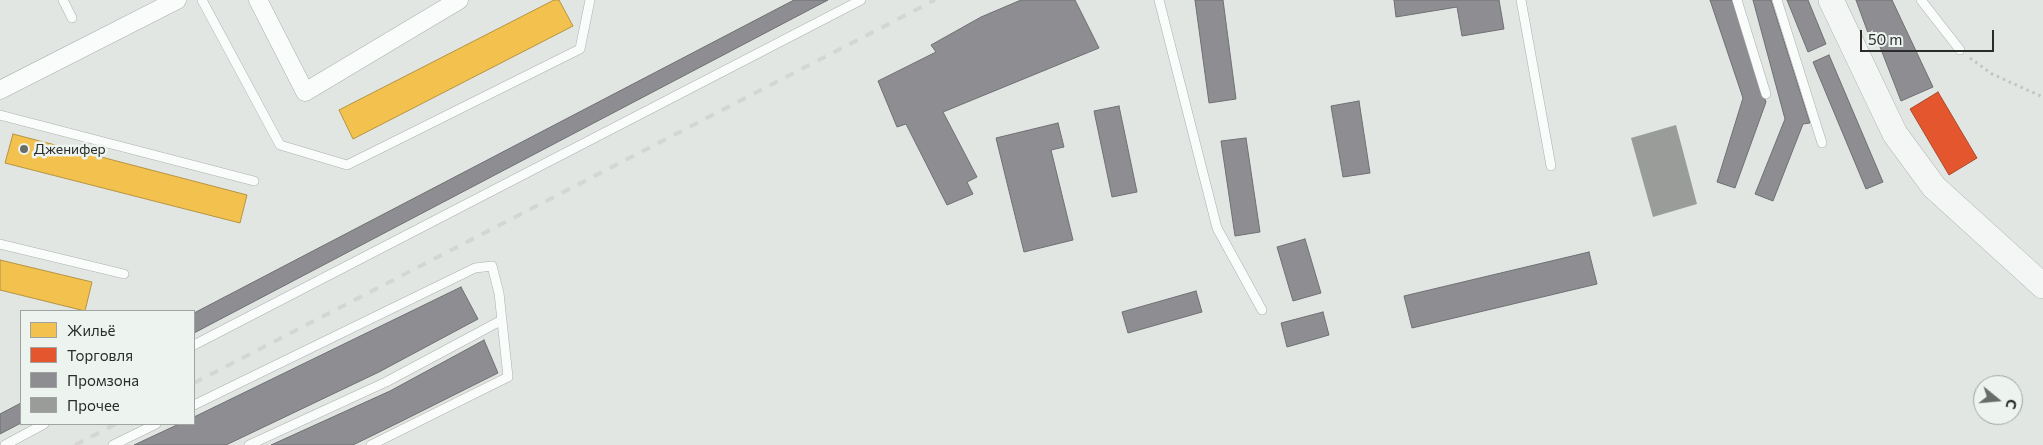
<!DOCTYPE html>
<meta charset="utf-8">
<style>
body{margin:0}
#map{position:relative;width:2043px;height:445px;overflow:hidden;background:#e1e6e2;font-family:Commissioner,sans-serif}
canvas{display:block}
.legend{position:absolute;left:20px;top:310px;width:175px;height:115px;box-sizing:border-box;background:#edf4ef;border:1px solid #9fa4a0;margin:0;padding:6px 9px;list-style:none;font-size:15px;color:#292c2a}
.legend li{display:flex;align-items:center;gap:10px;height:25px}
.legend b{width:25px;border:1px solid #9fa4a0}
.north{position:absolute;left:1973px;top:375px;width:50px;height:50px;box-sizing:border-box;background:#edf4ef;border:1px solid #9fa4a0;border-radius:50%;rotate:107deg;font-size:14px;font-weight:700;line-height:20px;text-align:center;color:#292c2a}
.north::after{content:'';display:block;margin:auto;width:18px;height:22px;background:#696d6a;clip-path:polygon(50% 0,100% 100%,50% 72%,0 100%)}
.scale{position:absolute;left:1860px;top:30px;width:134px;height:22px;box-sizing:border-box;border:2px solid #292c2a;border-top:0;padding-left:6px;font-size:15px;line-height:18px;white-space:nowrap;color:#292c2a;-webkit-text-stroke:4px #edf4ef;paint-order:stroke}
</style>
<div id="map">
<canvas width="2043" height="445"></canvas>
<ul class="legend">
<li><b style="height:14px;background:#f2c14e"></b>Жильё</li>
<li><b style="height:14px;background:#e4572e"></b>Торговля</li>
<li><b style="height:14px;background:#8d8d92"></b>Промзона</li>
<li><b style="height:14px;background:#999c99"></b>Прочее</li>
</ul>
<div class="north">С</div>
<div class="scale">50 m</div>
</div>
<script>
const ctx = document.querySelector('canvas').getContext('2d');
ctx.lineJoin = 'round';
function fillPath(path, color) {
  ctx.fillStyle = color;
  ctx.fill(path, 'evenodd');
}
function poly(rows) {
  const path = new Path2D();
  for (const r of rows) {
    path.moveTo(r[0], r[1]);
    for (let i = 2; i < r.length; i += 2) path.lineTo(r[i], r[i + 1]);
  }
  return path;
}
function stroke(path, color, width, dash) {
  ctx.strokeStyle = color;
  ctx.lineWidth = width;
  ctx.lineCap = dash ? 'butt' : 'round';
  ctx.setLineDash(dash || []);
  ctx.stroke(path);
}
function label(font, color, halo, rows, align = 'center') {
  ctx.font = font + ' Commissioner,sans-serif';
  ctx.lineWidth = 5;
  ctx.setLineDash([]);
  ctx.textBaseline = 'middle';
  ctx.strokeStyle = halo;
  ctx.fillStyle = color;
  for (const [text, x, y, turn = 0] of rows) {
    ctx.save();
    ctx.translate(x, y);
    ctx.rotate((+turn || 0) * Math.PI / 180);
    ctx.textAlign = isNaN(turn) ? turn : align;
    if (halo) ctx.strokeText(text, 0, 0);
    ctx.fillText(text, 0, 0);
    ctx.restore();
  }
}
const homes = poly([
 [554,0,559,0,573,26,353,139,339,110,554,0],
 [13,134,247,195,240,223,5,163,13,134],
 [0,260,92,282,85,311,0,290,0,260]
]);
fillPath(homes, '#f2c14e');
stroke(homes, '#b69443', 1);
const shops = poly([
 [1938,92,1977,158,1949,175,1910,109,1938,92]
]);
fillPath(shops, '#e4572e');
stroke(shops, '#ac4a2d', 1);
const industry = poly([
 [794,0,828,0,194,333,194,313,794,0],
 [1021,0,1075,0,1099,48,943,112,977,177,967,182,973,194,947,205,906,124,897,127,878,81,936,52,931,45,981,17,1021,0],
 [1195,0,1223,0,1236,99,1209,103,1195,0],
 [1394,0,1499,0,1504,29,1462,36,1457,7,1396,17,1394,0],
 [1710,0,1732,0,1766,102,1735,188,1717,182,1743,98,1710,0],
 [1753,0,1771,0,1810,123,1803,124,1773,201,1755,194,1785,119,1753,0],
 [1787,0,1808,0,1826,44,1808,52,1787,0],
 [1856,0,1892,0,1933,87,1901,101,1877,39,1871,41,1856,0],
 [1829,55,1883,182,1866,189,1813,62,1829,55],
 [1359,101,1370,173,1343,177,1331,106,1359,101],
 [1119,106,1137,192,1112,197,1094,111,1119,106],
 [1058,123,1064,147,1051,150,1073,240,1024,252,996,138,1058,123],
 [1246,138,1260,232,1235,236,1221,141,1246,138],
 [1305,239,1321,293,1293,301,1277,247,1305,239],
 [1589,252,1597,284,1412,328,1404,296,1589,252],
 [461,287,478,319,379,372,226,445,134,445,179,424,194,424,194,417,461,287],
 [1196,291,1202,312,1128,333,1122,312,1196,291],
 [1323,312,1329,335,1287,347,1281,323,1323,312],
 [484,340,498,373,402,421,353,445,271,445,390,391,484,340],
 [21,403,21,423,0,434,0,414,21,403]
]);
fillPath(industry, '#8d8d92');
stroke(industry, '#6f7073', 1);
fillPath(poly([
 [1676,125,1697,204,1653,217,1631,138]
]), '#999c99');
const lane = poly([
 [63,0,72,18],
 [202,0,280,145,347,165,580,49,590,0],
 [1159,0,1217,228,1262,310],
 [1521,0,1551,166],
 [1737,0,1766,94],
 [1777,0,1822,143],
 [1921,0,1960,50],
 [0,115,254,181],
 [0,244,124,274],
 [194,345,861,0],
 [194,405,475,268,492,266,499,293,508,377,371,445],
 [5,445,44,424],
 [113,445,156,424],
 [249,445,386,382,502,320]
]);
const street = poly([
 [258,0,305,92,459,0],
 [0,90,177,0]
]);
const secondary = poly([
 [1831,0,1895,134,1934,187,2043,286]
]);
stroke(lane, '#acb0ad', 10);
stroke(street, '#acb0ad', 19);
stroke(secondary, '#acb0ad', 26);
stroke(poly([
 [1970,58,1992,74,2043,97]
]), '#c4c4c4', 3, [2.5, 4]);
stroke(lane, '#fafbfb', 9);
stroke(street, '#fafbfb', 18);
stroke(secondary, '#f3f6f4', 25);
stroke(poly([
 [194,383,935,0],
 [75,445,116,424]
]), '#d4d5d4', 4, [9, 9]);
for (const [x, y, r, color] of [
 [24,149,5,"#696d6a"]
]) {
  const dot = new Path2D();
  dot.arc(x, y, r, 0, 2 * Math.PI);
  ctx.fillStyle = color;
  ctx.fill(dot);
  stroke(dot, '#edf4ef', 2);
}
label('14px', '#292c2a', '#edf4ef', [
 ["Дженифер",34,149]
], 'left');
</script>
